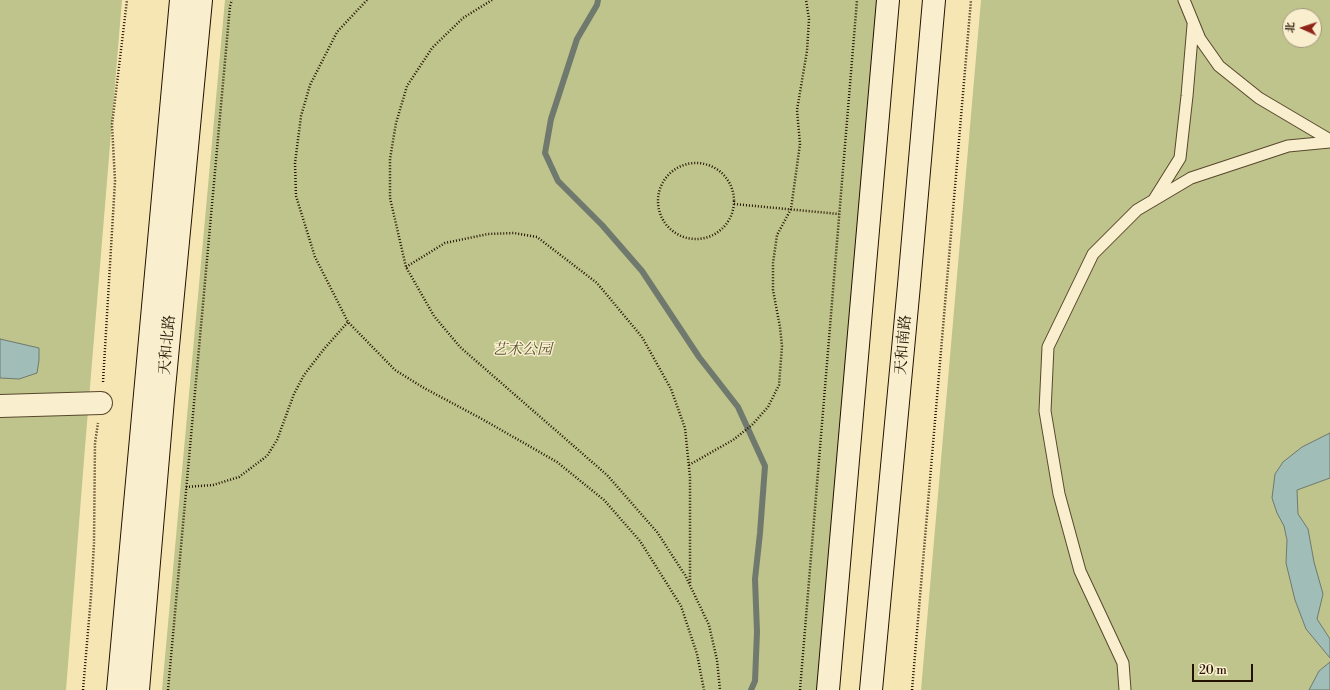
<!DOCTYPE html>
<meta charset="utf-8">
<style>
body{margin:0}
#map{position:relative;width:1330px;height:690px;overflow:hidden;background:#f6e6b4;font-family:"Libre Bodoni","Noto Serif SC",serif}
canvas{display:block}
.north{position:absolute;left:1282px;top:8px;width:40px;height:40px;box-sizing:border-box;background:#f9efce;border:1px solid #a3977c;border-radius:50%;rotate:273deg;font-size:11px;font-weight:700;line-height:16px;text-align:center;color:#231200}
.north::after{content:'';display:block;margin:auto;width:14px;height:18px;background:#8f2418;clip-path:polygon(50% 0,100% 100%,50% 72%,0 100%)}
.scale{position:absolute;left:1192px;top:664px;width:61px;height:18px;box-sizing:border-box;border:2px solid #231200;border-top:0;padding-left:5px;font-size:12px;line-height:14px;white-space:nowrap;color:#231200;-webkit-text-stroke:3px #f9efce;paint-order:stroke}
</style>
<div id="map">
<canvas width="1330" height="690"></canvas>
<div class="north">北</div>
<div class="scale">20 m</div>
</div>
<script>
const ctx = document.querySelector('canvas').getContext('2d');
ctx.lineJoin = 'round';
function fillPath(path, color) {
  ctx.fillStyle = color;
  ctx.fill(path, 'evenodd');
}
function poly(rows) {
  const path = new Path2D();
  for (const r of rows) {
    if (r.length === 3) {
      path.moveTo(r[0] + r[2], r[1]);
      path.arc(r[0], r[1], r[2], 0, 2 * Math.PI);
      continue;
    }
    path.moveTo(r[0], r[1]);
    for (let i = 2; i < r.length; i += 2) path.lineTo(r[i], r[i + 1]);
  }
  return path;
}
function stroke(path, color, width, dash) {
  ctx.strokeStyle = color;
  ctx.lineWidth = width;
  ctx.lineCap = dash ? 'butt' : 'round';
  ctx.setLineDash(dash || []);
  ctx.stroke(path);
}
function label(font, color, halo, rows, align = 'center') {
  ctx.font = font + ' "Libre Bodoni","Noto Serif SC",serif';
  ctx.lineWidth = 3;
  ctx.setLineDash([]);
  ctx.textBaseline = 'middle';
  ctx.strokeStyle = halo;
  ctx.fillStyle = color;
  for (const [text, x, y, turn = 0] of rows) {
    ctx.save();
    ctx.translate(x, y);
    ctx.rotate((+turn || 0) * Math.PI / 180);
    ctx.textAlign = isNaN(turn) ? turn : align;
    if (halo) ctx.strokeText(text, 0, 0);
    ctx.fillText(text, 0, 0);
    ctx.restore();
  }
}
fillPath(poly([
 [0,0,122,0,85,447,66,690,0,690],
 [225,0,882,0,822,690,162,690],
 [981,0,1330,0,1330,690,921,690],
 [1290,16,1314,16,1314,40,1290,40]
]), '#bec48b');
const water = poly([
 [0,339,39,348,39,360,37,373,19,379,0,378,0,339],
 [1330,433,1330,478,1297,490,1298,514,1308,529,1314,562,1323,594,1317,619,1330,639,1330,658,1306,629,1295,600,1286,563,1287,540,1284,526,1277,513,1272,498,1275,474,1283,462,1302,447,1330,433],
 [1330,662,1330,690,1309,690,1319,671,1330,662]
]);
fillPath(water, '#a1bdb8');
stroke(water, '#6f796e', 1);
stroke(poly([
 [598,0,597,5,577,39,551,119,545,153,558,181,602,225,642,271,699,357,738,407,765,466,760,533,755,579,757,632,755,681,751,690]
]), '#6f796e', 6);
const lane = poly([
 [1184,0,1200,39,1219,66,1259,98,1330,140],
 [1155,198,1180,158,1187,96,1193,25],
 [1125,690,1123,663,1080,571,1059,494,1045,411,1048,347,1093,254,1137,210,1191,178,1288,146,1330,142]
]);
const street = poly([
 [0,406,101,403]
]);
const secondary = poly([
 [118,690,181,0],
 [138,690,163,399,201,0],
 [828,690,888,0],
 [871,690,909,285,934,0]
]);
stroke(lane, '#58472d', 13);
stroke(street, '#58472d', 24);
stroke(secondary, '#231200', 24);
stroke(poly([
 [367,0,337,32,310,85,301,116,295,163,296,196,315,257,348,322,395,370,424,388,482,419,557,462,604,500,640,541,681,606,697,654,704,690],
 [492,0,463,18,432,48,407,86,396,123,390,159,390,198,406,267,434,316,460,347,607,475,657,532,685,575,709,625,717,660,720,690],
 [696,201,38],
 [734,204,839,214],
 [406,267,445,243,488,234,514,233,537,237,597,283,642,337,671,389,685,428,690,477,690,583],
 [103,382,115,181,112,125,127,0],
 [689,465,733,440,752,425,768,407,779,385,782,346,780,327,773,290,773,263,777,235,791,209,800,144,797,110,807,51,809,19,806,0],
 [186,487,213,485,239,477,267,456,277,440,294,394,304,375,324,349,348,322],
 [83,690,91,596,94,543,95,443,98,423],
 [168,690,230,6,232,0],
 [800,690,857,0],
 [912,690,971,0]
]), '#231200', 2.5, [1, 2]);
stroke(lane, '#f9efce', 11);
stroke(street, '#f9efce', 22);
stroke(secondary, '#f9efce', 22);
label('15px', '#231200', '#f9efce', [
 ["天和北路",168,345,-85],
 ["天和南路",904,345,-85]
]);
label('italic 15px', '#595031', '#f9efce', [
 ["艺术公园",522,350]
]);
</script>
